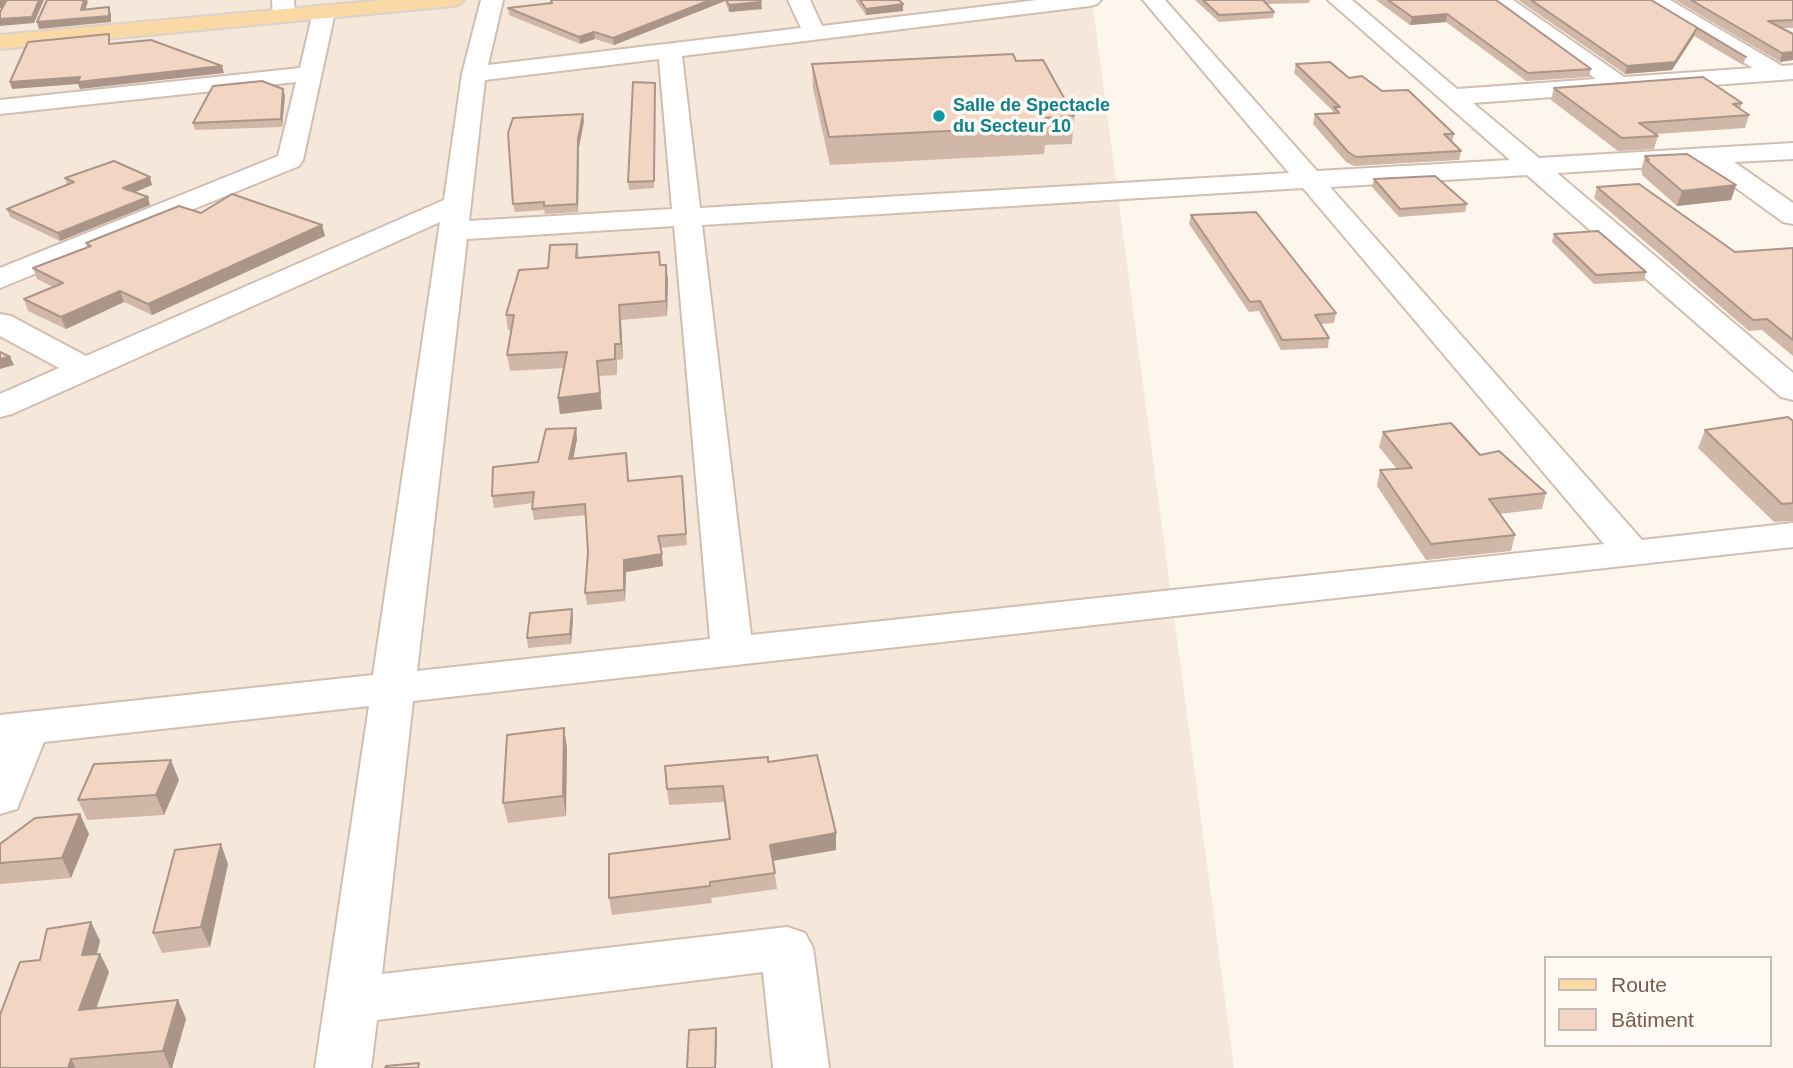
<!DOCTYPE html>
<meta charset="utf-8">
<style>
body{margin:0}
#map{position:relative;width:1793px;height:1068px;overflow:hidden;background:#fdf6ec;font-family:Helvetica,sans-serif}
canvas{display:block}
.legend{position:absolute;left:1544px;top:956px;width:228px;height:91px;box-sizing:border-box;background:#fffaf3;border:2px solid #cabbb1;margin:0;padding:9px 12px;list-style:none;font-size:21px;color:#7a5c4d}
.legend li{display:flex;align-items:center;gap:14px;height:35px}
.legend b{width:35px;border:2px solid #cabbb1}
</style>
<div id="map">
<canvas width="1793" height="1068"></canvas>
<ul class="legend">
<li><b style="height:9px;background:#fbd9a5"></b>Route</li>
<li><b style="height:19px;background:#f3d5c3"></b>Bâtiment</li>
</ul>
</div>
<script>
const ctx = document.querySelector('canvas').getContext('2d');
ctx.lineJoin = 'round';
function fillPath(path, color) {
  ctx.fillStyle = color;
  ctx.fill(path, 'evenodd');
}
function poly(rows) {
  const path = new Path2D();
  for (const r of rows) {
    path.moveTo(r[0], r[1]);
    for (let i = 2; i < r.length; i += 2) path.lineTo(r[i], r[i + 1]);
  }
  return path;
}
function stroke(path, color, width, dash) {
  ctx.strokeStyle = color;
  ctx.lineWidth = width;
  ctx.lineCap = dash ? 'butt' : 'round';
  ctx.setLineDash(dash || []);
  ctx.stroke(path);
}
function label(font, color, halo, rows, align = 'center') {
  ctx.font = font + ' Helvetica,sans-serif';
  ctx.lineWidth = 7;
  ctx.setLineDash([]);
  ctx.textBaseline = 'middle';
  ctx.strokeStyle = halo;
  ctx.fillStyle = color;
  for (const [text, x, y, turn = 0] of rows) {
    ctx.save();
    ctx.translate(x, y);
    ctx.rotate((+turn || 0) * Math.PI / 180);
    ctx.textAlign = isNaN(turn) ? turn : align;
    if (halo) ctx.strokeText(text, 0, 0);
    ctx.fillText(text, 0, 0);
    ctx.restore();
  }
}
fillPath(poly([
 [0,0,1092,0,1234,1068,0,1068]
]), '#f5e8da');
const minor = poly([
 [272,0,294,0,295,16,292,21,276,21,273,16,272,0],
 [481,0,503,0,488,65,801,28,788,0,810,0,822,26,1037,0,1101,0,1097,4,1090,6,682,56,700,208,1289,173,1143,0,1165,0,1317,171,1510,160,1328,0,1352,0,1457,89,1596,79,1488,0,1513,0,1624,77,1753,68,1648,4,1644,0,1670,0,1782,66,1793,65,1793,79,1473,103,1539,158,1793,143,1793,159,1734,162,1793,203,1793,224,1783,222,1703,164,1557,173,1793,373,1793,400,1781,397,1527,175,1330,187,1642,540,1793,523,1793,547,413,701,382,974,787,927,805,933,813,948,829,1068,773,1068,763,972,377,1020,371,1068,315,1068,369,706,44,742,17,809,0,814,0,715,373,675,440,222,12,414,0,417,0,394,59,368,0,336,0,314,11,316,86,356,444,200,462,74,481,0],
 [659,59,672,209,469,221,485,80,659,59],
 [1303,188,1604,544,751,635,702,225,1303,188],
 [674,226,710,639,417,671,467,239,674,226],
 [324,6,332,7,335,12,303,160,299,166,0,288,0,268,278,156,296,82,0,114,0,100,300,68,313,12,316,7,324,6]
]);
const major = poly([
 [384,0,464,0,460,4,453,6,0,49,0,35,384,0]
]);
stroke(minor, '#d1beb0', 4);
stroke(major, '#dad1cd', 4);
fillPath(minor, '#fff');
fillPath(major, '#fbd9a5');
fillPath(poly([
 [550,0,760,0,761,2,762,9,729,12,725,1,614,45,595,39,580,44,509,15,508,8,551,4],
 [855,0,899,0,903,4,903,11,866,15],
 [1195,0,1310,0,1309,3,1267,4,1274,12,1273,18,1219,22],
 [1376,0,1496,0,1591,69,1589,77,1526,81,1446,22,1410,25],
 [1518,0,1651,0,1746,57,1743,65,1694,36,1672,70,1625,74],
 [1675,0,1793,0,1793,28,1782,28,1793,34,1793,60,1780,62],
 [1016,61,1074,116,1072,144,1045,145,1044,154,830,165,813,89,812,64],
 [1296,64,1349,78,1382,91,1454,134,1452,142,1461,151,1459,160,1354,166,1346,162,1313,124,1315,114,1333,113,1333,111,1294,73],
 [655,83,654,188,629,190,628,182],
 [1554,88,1742,103,1740,109,1749,115,1745,128,1656,134,1658,136,1654,149,1618,151,1551,100],
 [285,96,282,127,195,130,193,123],
 [584,121,579,147,578,212,545,214,544,210,515,212,513,204],
 [1645,156,1736,185,1731,200,1677,206,1642,175,1642,172,1641,170],
 [65,178,152,185,135,192,150,205,60,241,10,217,7,209,67,185],
 [1374,179,1467,204,1465,212,1399,217,1372,187],
 [1597,187,1735,252,1793,248,1793,356,1762,330,1749,331,1594,198],
 [201,213,325,236,152,315,124,302,66,329,28,311,24,299,53,287,37,279,33,268,87,247,86,243],
 [1191,215,1336,313,1334,323,1321,324,1329,338,1328,348,1281,350,1259,311,1249,312,1189,224],
 [1554,234,1646,272,1644,281,1594,284,1552,242],
 [577,244,579,258,666,265,668,280,667,316,621,320,623,359,617,360,617,375,599,376,602,409,560,414,558,398,564,368,510,371,507,355,511,330,508,330,506,315,548,268],
 [1793,421,1793,521,1774,522,1698,448,1705,430],
 [576,428,577,439,573,459,628,465,629,481,682,476,687,545,660,548,663,566,626,572,625,601,587,605,585,593,588,552,586,515,534,520,532,509,533,503,494,508,492,496,538,462],
 [1383,432,1480,455,1546,493,1542,509,1499,514,1515,535,1511,551,1426,560,1377,486,1380,470,1397,469,1379,447],
 [573,619,571,644,528,648,527,638],
 [564,728,567,748,566,816,508,823,503,803],
 [768,762,836,850,773,861,777,889,711,898,712,903,612,915,609,898,729,839,724,802,669,805,667,789],
 [179,780,164,815,87,820,78,800],
 [89,834,71,878,0,884,0,844],
 [228,864,210,947,162,953,153,933],
 [91,922,100,941,97,954,100,954,109,972,96,1008,178,1000,186,1019,172,1068,0,1068,40,960]
]), '#d1b7a8');
fillPath(poly([
 [39,0,44,0,34,23,0,26,0,19],
 [84,0,87,0,88,2,83,16,81,10],
 [710,0,725,0,725,1,614,45,613,38],
 [6,1,9,8,0,8,0,2],
 [761,2,762,9,729,12,729,5],
 [903,4,903,11,866,15,866,9],
 [109,7,111,14,111,22,39,29,37,22],
 [1447,14,1446,22,1410,25,1412,17],
 [1697,28,1694,36,1672,70,1625,74,1627,66],
 [594,32,595,39,580,44,579,37],
 [1793,52,1793,60,1780,62,1782,53],
 [222,66,224,73,80,89,78,84,12,89,10,82],
 [283,89,285,96,282,127,281,119],
 [583,114,584,121,579,147,578,212,577,204,578,139],
 [150,177,152,185,126,196,123,188],
 [1736,185,1731,200,1677,206,1682,191],
 [148,197,150,205,60,241,58,233],
 [322,225,325,236,152,315,148,304],
 [666,265,668,280,667,316,666,301],
 [120,291,124,302,66,329,61,317],
 [619,305,621,320,623,359,621,344],
 [10,357,14,365,0,369,0,359],
 [597,361,602,409,560,414,558,398],
 [576,428,577,439,571,470,569,459],
 [662,554,663,566,626,572,625,601,624,590,624,560],
 [572,609,573,619,571,644,570,634],
 [564,728,567,748,566,816,563,796],
 [171,760,179,780,164,815,156,795],
 [80,814,89,834,71,878,62,858],
 [836,833,836,850,771,861,770,845],
 [221,844,228,864,210,947,201,927],
 [91,922,100,941,91,974,82,955],
 [100,954,109,972,89,1029,79,1010],
 [178,1000,186,1019,172,1068,170,1068,163,1051],
 [716,1028,717,1038,716,1068,715,1068],
 [71,1059,76,1068,68,1068]
]), '#aa9588');
const building = poly([
 [0,0,39,0,32,17,0,19,0,12,6,1,0,2,0,0],
 [47,0,84,0,81,10,109,7,109,16,37,22,47,0],
 [551,0,710,0,613,38,594,32,579,37,508,8,552,3,551,0],
 [726,0,760,0,761,2,729,5,726,0],
 [860,0,899,0,903,4,866,9,860,0],
 [1203,0,1263,0,1274,12,1219,15,1203,0],
 [1388,0,1496,0,1591,69,1528,73,1447,14,1412,17,1388,0],
 [1531,0,1651,0,1746,57,1697,28,1675,62,1627,66,1531,0],
 [1691,0,1793,0,1793,20,1768,21,1793,34,1793,52,1782,53,1691,0],
 [109,34,109,44,151,40,222,66,78,82,80,77,10,82,28,42,109,34],
 [1013,54,1016,61,1043,60,1074,116,1041,118,1046,126,829,137,812,64,1013,54],
 [1330,62,1349,78,1362,76,1382,91,1408,90,1454,134,1444,134,1461,151,1356,157,1348,152,1315,114,1339,113,1334,107,1340,107,1296,64,1330,62],
 [1703,77,1742,103,1733,104,1749,115,1639,123,1658,136,1622,138,1554,88,1703,77],
 [262,81,283,89,281,119,193,123,213,86,262,81],
 [633,82,655,83,654,181,628,182,633,82],
 [583,114,578,139,577,204,544,206,544,202,513,204,508,133,513,118,583,114],
 [1687,154,1736,185,1682,191,1646,160,1649,160,1645,156,1687,154],
 [114,161,150,177,123,188,148,197,58,233,7,209,74,182,65,178,114,161],
 [1435,176,1467,204,1400,209,1374,179,1435,176],
 [1639,184,1735,252,1793,248,1793,340,1767,319,1753,320,1597,187,1639,184],
 [232,194,322,225,148,304,120,291,61,317,24,299,63,283,33,268,91,246,86,243,179,206,201,213,232,194],
 [1256,212,1336,313,1315,315,1329,338,1282,340,1260,301,1250,302,1191,215,1256,212],
 [1598,231,1646,272,1596,275,1554,234,1598,231],
 [577,244,576,258,659,252,660,265,666,265,666,301,619,305,621,344,615,344,615,359,597,361,600,393,558,398,567,352,507,355,514,315,506,315,519,270,548,268,550,245,577,244],
 [0,352,10,357,0,359,0,352],
 [1788,417,1793,421,1793,503,1782,504,1705,430,1788,417],
 [1451,423,1480,455,1499,451,1546,493,1489,499,1515,535,1431,544,1380,470,1412,468,1383,432,1451,423],
 [576,428,569,459,626,453,628,481,682,476,686,534,658,536,662,554,624,560,624,590,585,593,588,552,585,504,532,509,534,492,492,496,493,467,538,462,546,429,576,428],
 [572,609,570,634,527,638,530,613,572,609],
 [564,728,563,796,503,803,507,735,564,728],
 [817,755,836,833,770,845,775,873,710,882,710,886,609,898,609,854,730,839,723,786,667,789,665,766,768,757,768,762,817,755],
 [171,760,156,795,78,800,94,764,171,760],
 [80,814,62,858,0,863,0,844,35,818,80,814],
 [221,844,201,927,153,933,175,850,221,844],
 [91,922,82,955,100,954,79,1010,178,1000,163,1051,71,1059,68,1068,0,1068,0,1015,20,962,40,960,47,929,91,922],
 [716,1028,715,1068,687,1068,689,1030,716,1028],
 [419,1063,418,1068,385,1068,386,1066,419,1063]
]);
fillPath(building, '#f3d5c3');
stroke(building, '#aa9588', 2);
for (const [x, y, r, color] of [
 [939,116,7,"#0f9aa8"]
]) {
  const dot = new Path2D();
  dot.arc(x, y, r, 0, 2 * Math.PI);
  ctx.fillStyle = color;
  ctx.fill(dot);
  stroke(dot, '#fffaf3', 2.5);
}
label('bold 18px', '#0d838f', '#fffaf3', [
 ["Salle de Spectacle",953,106],
 ["du Secteur 10",953,127]
], 'left');
</script>
